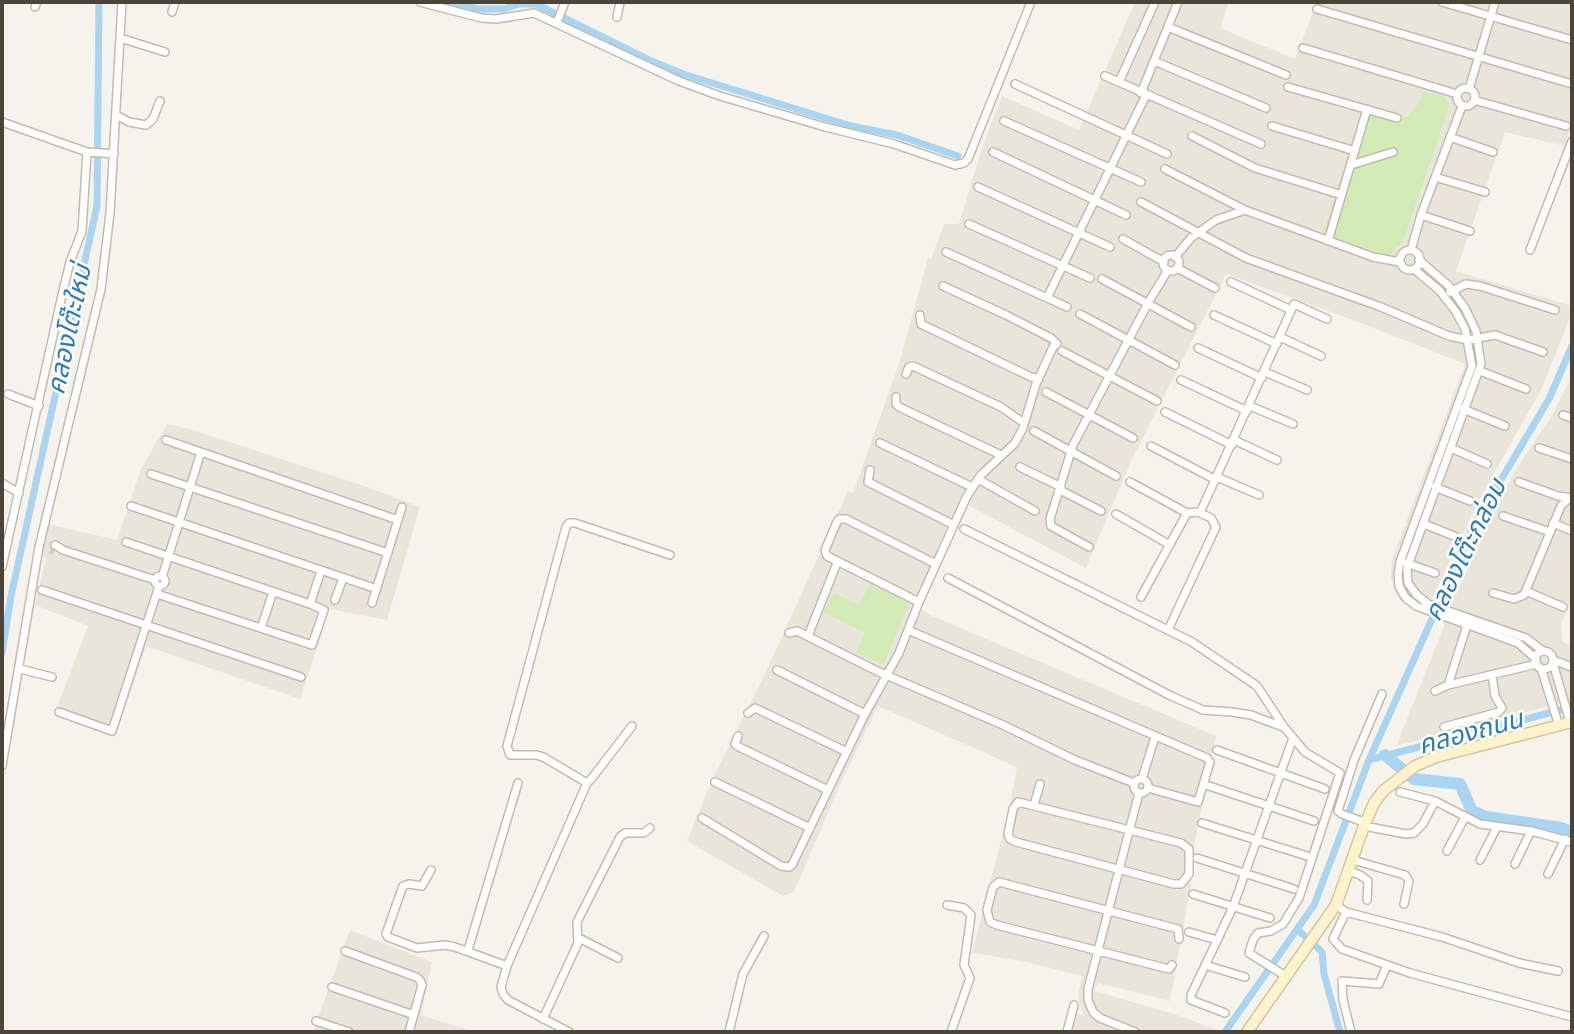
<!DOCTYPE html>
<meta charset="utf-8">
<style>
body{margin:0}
#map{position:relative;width:1574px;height:1034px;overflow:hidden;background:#f6f3ec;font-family:Poppins,sans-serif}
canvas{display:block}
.frame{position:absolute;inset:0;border:4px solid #4b4439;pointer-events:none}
</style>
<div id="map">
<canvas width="1574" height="1034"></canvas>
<div class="frame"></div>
</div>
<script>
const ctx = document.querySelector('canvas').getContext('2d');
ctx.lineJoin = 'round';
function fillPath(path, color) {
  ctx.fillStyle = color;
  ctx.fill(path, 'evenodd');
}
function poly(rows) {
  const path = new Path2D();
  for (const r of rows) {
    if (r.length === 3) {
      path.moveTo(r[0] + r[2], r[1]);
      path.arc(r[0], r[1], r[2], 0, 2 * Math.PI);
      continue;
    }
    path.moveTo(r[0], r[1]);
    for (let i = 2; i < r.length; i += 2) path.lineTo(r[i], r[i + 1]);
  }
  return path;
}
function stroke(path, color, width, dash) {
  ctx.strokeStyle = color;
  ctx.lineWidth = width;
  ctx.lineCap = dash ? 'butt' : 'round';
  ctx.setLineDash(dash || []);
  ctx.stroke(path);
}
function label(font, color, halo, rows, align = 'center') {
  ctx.font = font + ' Poppins,"Noto Sans Thai",sans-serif';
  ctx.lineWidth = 5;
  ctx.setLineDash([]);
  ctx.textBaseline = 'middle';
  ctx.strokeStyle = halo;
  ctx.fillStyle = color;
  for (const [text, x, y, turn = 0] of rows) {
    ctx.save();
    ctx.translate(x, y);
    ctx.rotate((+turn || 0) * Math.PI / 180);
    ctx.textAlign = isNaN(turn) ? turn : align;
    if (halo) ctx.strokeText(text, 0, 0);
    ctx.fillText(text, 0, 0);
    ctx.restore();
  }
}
fillPath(poly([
 [1135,2,1229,2,1220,28,1295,59,1317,2,1572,2,1572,120,1565,146,1505,132,1456,271,1572,306,1572,313,1541,390,1478,502,1432,599,1451,604,1513,474,1554,412,1572,375,1572,599,1561,625,1563,642,1572,646,1572,700,1396,746,1445,624,1402,603,1395,592,1391,577,1392,560,1465,364,1361,323,1226,274,1131,461,1086,568,968,505,921,609,932,616,1216,736,1194,846,1190,891,1170,1001,1098,983,1094,991,1174,1014,1223,1032,1063,1032,1068,1012,1084,1016,1078,997,1082,976,1023,961,972,953,1008,814,1017,767,878,706,839,787,794,892,783,896,687,841,713,778,765,674,848,491,853,493,900,361,928,258,931,259,944,224,959,224,981,151,1002,96,1079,130],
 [167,424,186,428,367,487,420,507,387,620,330,609,300,699,146,646,115,737,54,715,88,626,35,605,46,558,38,555,44,523,117,540,141,469],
 [350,930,432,962,421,1015,474,1032,313,1032]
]), '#eae5da');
fillPath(poly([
 [1423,91,1445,97,1449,106,1403,242,1395,248,1391,256,1385,255,1323,233,1363,109,1396,119,1407,117,1420,102],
 [870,584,909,603,884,665,856,653,865,633,823,612,834,593,859,605]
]), '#d2eab5');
stroke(poly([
 [449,2,478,9,503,9,519,4,536,4,649,60,683,74,851,126,897,135,958,156],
 [2,653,11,596,97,206,99,2],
 [1369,760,1572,707],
 [1297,929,1322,952,1324,974,1340,1032],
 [1225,1032,1314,905,1369,760,1473,527,1549,399,1572,346]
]), '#a9d4f2', 7);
stroke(poly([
 [1385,755,1414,779,1460,784,1472,811,1486,817,1561,828,1572,833]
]), '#a9d4f2', 12);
stroke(poly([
 [50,550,54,551]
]), '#d4d0c8', 7, [7, 3.5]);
const street = poly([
 [420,2,481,18,496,19,534,13,679,81,720,96,825,127,894,144,955,165,964,163,968,159,1031,2],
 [1442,2,1572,40],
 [35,7,37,2],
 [1317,9,1572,84],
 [172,12,175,2],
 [617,17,620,2],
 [557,22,565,2],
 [1168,27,1286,75],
 [120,38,165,52],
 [1303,48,1457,94],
 [1154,61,1266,108],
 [1105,76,1261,144],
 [1119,82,1155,2],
 [1015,84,1167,154],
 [1288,87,1397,118],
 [1466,97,9],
 [1469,89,1495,2],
 [1141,93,1178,2],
 [1474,100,1566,126],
 [116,115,129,122,146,125,153,119,160,101],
 [1004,121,1141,182],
 [2,122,87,152,114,154],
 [1272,126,1355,151],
 [1192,136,1255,168,1342,195],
 [1450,137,1493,152],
 [993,152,1126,215],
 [1351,165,1393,152],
 [1165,169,1245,210],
 [1435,177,1485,192],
 [978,187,1110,247],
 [1141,202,1246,258,1381,307,1449,336,1468,340,1495,335,1543,352],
 [1421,215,1470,231],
 [969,224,1090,278],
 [1123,239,1164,262],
 [1328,241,1367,109],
 [1411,250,1421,215,1462,106],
 [1530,250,1572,141],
 [1410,260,10],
 [946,252,1067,307],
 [1171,263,8],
 [1175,257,1191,238,1216,220,1245,210,1373,257,1400,262],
 [1419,260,1449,286,1465,308,1476,331,1481,364,1407,568,1408,583,1416,594,1428,604,1526,638,1543,651],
 [1177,268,1215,288],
 [1414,269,1440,291,1456,312,1465,329,1472,366,1400,562,1398,575,1399,586,1405,597,1416,606,1518,643,1536,659],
 [1102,279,1191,327],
 [1231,282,1291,310],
 [1450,292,1466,284,1480,286,1555,310],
 [1047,298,1146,95],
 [1080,314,1175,365],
 [920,315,921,324,1031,377,1039,379],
 [1214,315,1277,344],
 [1280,337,1321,356],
 [1198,348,1262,378],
 [1062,351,1157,401],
 [1480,371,1526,389],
 [1265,372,1307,390],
 [906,374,909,367,913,366,1001,407,1024,423],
 [1181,380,1247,411],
 [1046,392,1133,438],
 [8,394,39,406],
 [896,397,896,404,899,407,1001,455],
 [1250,406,1293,424],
 [1463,409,1505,426],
 [1165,412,1232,445],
 [1563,415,1572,418],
 [1034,431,1116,476],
 [166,440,398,520],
 [1234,440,1277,460],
 [880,443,972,487],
 [1151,446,1216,480],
 [1451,448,1487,464],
 [1539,448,1572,459],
 [1020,467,1061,487],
 [870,470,868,482,954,525],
 [151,474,388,553],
 [1217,477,1259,495],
 [978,479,1035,511],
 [1130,482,1187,513],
 [1519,482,1558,496,1572,498],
 [2,483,19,493],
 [1435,487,1470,501],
 [1060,490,1101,511],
 [131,506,377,589],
 [1200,513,1294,304,1327,319],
 [1116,514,1170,545],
 [1503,516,1550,532],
 [1553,523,1572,531],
 [1424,524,1454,536],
 [964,529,1192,642,1257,686,1284,727,1305,752,1340,773,1299,898,1283,924,1271,931,1258,933,1253,940,1249,953,1287,977],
 [126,542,310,604,321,571],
 [55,545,63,550,155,580],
 [1089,547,1051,526,1050,519,1073,445,1148,303,1168,270],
 [1406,563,1435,573],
 [2,567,62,295,70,262,82,231,87,152],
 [160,581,5],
 [162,577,201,452],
 [948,578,1169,695,1203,710,1232,712,1251,715,1283,727],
 [42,590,301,677],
 [1526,591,1563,607],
 [1493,593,1514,599,1524,595,1561,506,1569,498],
 [157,594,312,645,324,610,310,604],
 [1141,597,1187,513,1198,512,1211,518,1216,527,1168,630],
 [335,600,343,578],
 [919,602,827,556,825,550,836,524,839,519,846,519,936,564],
 [372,603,402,507],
 [1468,622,1448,685,1537,664],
 [261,628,273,592],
 [908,630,1207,758,1210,762,1198,802,1148,788],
 [789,633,797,631,879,672,1003,725,1075,760,1134,783],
 [808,636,837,563],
 [1544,660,9],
 [1553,660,1572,667],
 [1553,663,1570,722],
 [1541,668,1559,726],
 [20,669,52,677],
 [777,670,865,714],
 [1435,691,1448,685],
 [59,712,112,731,159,586],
 [748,713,755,708,847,752],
 [1444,727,1499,712,1502,708,1495,696,1492,675],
 [738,736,735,744,737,746,828,790],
 [1217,750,1325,789],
 [2,766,39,547,101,289,110,213,122,2],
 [1141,786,7],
 [1142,779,1155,737],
 [715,782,810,828],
 [587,783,592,778,632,726],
 [1209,786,1314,821],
 [1400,792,1435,801,1480,824,1531,831,1572,842],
 [1018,802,1181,843,1189,849,1189,874,1181,884,1174,884,1016,842,1010,839,1008,834,1013,809,1018,802],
 [1034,805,1040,784],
 [702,818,781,866,789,867,792,865,865,714,899,653,919,602,967,496,981,475,1015,443,1023,428,1036,384,1053,347,1057,344,1051,338,1006,315,943,286],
 [1202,823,1307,856],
 [1366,823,1342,814,1338,811,1354,760,1382,694],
 [1364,826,1406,834,1414,833,1423,824,1435,801],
 [1447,851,1465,817],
 [1197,858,1294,889],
 [1353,860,1405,875,1409,881,1404,904],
 [1480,860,1497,827],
 [1515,864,1531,831],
 [431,870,422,886,409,884,403,886,386,934,388,937,417,948,445,945,455,947,507,966],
 [1349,871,1360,875,1368,881,1367,900],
 [1548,874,1565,839],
 [1193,894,1270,918],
 [947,905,964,908,971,915,964,965,970,978,951,1032],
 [1336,905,1346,912,1442,937,1519,963,1558,971],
 [1346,912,1333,939,1342,949,1410,973,1572,1017],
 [1189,932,1217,940],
 [579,938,618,958],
 [468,950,518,783],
 [345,951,416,977,420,980,422,985,409,1032],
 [1172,965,1169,969,997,925,990,922,987,910,993,887,999,882,1178,929,1179,939],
 [1205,965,1245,977],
 [332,987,414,1015],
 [1225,1013,1191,1000,1191,995,1233,907,1293,738],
 [543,1019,578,943,577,922,620,837,625,833,644,833,650,828],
 [316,1021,349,1032],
 [569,1032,508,1000,503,994,501,987,507,966,587,783,545,758,537,755,510,755,507,746,566,527,569,523,575,523,670,555],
 [729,1032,743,974,764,936],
 [1067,1032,1074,1005],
 [1135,1032,1100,1018,1093,1012,1088,1000,1088,989,1139,793],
 [1351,1032,1343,1000,1342,981,1379,984,1387,965]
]);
const secondary = poly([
 [1247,1032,1336,905,1364,826,1374,803,1383,791,1415,766,1436,757,1572,722]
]);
stroke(street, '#c2bbae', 10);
stroke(secondary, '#d6c79b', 13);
stroke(street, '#fff', 7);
stroke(secondary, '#fff3cd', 10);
label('italic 26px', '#2e7ab2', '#fff', [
 ["คลองโต๊ะใหม่",71,330,-78],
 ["คลองโต๊ะกล่อม",1467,551,-64],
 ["คลองถนน",1471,734,-15]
]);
</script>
